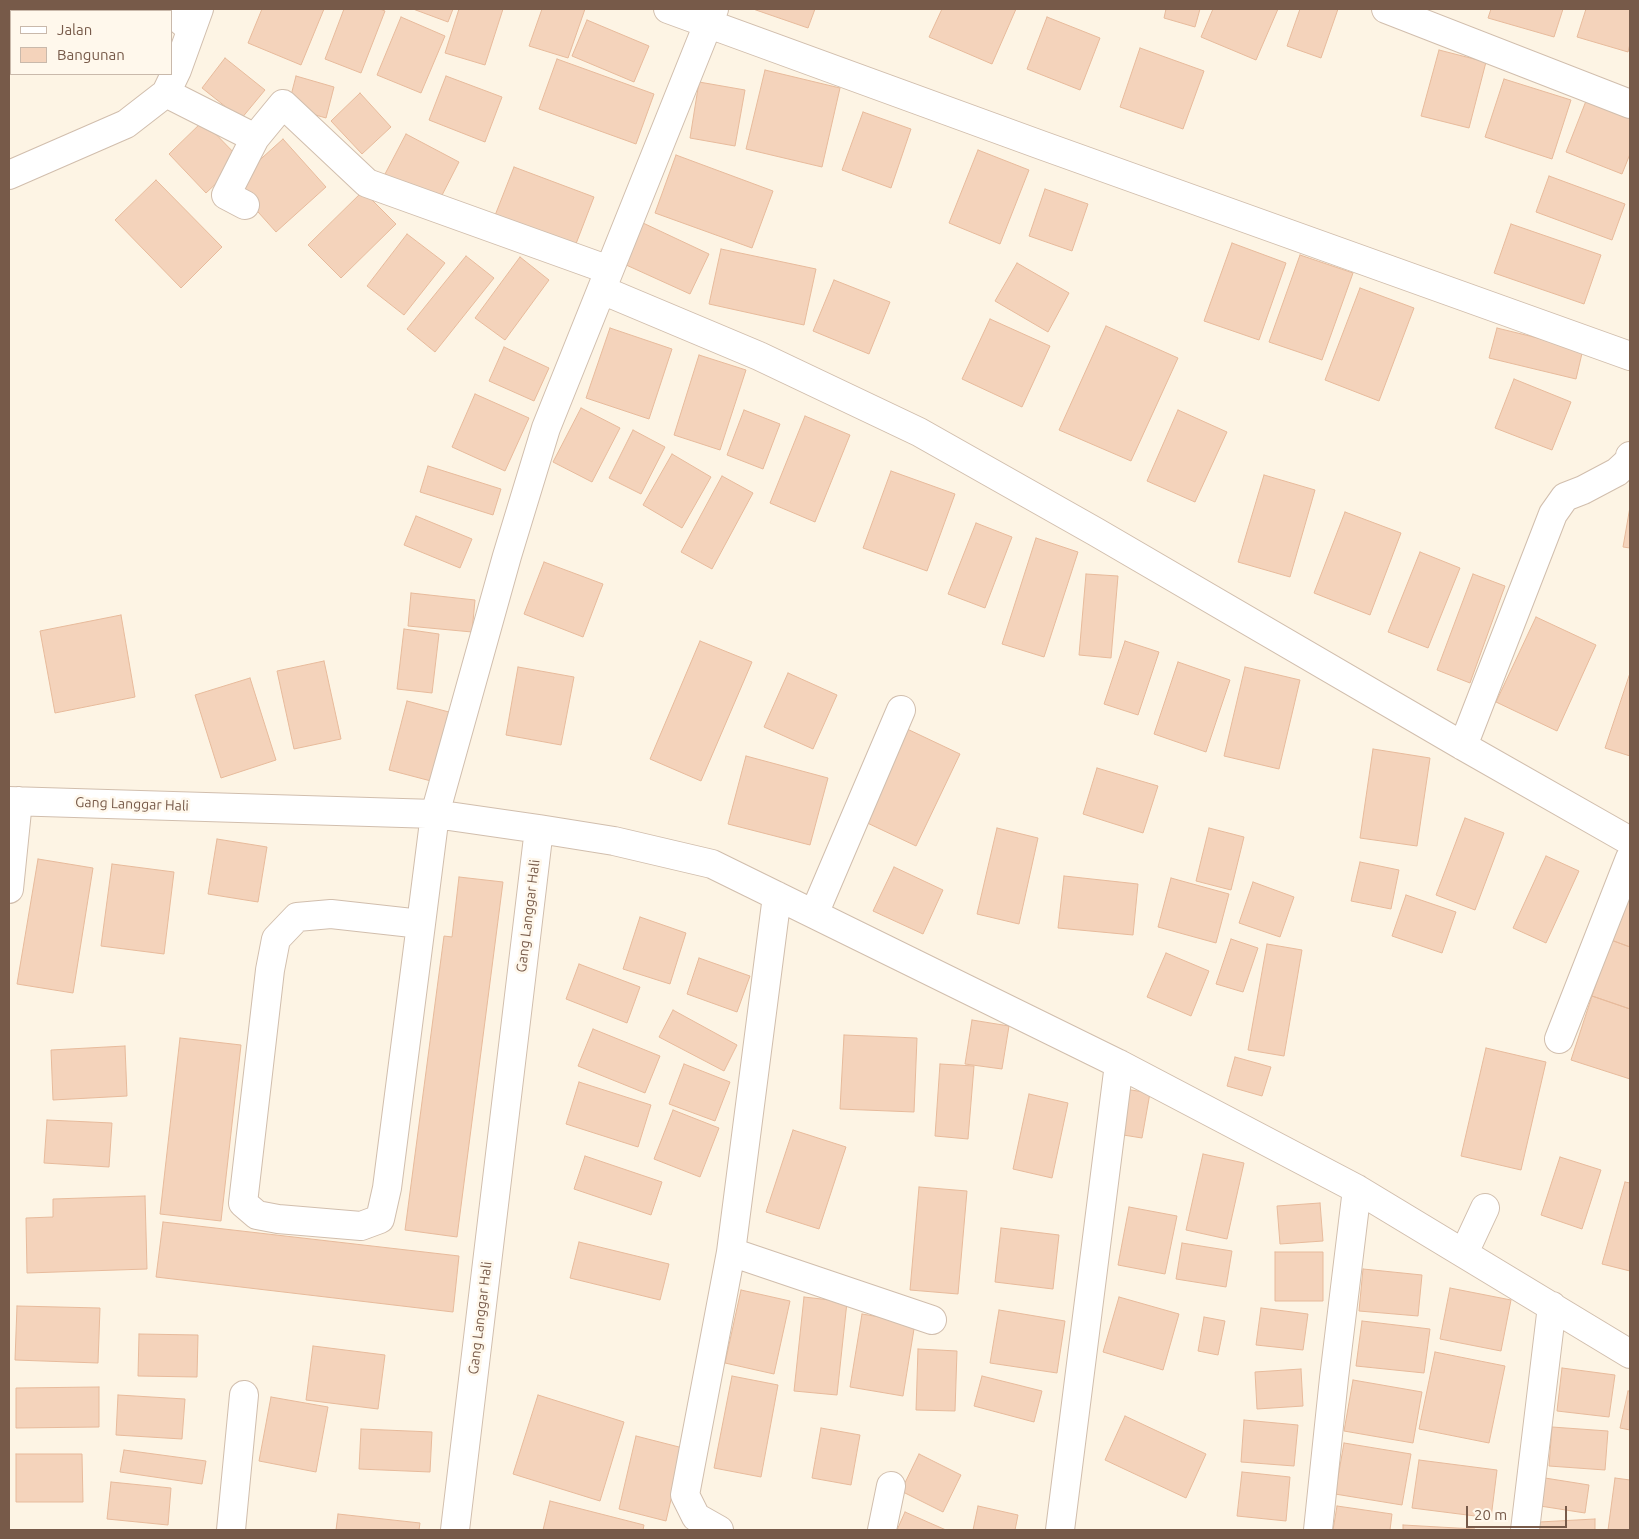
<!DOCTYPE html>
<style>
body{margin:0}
#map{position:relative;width:1639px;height:1539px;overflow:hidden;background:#fdf4e4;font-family:Ubuntu,sans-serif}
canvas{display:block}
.frame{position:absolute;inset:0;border:10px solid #775a49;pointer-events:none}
.legend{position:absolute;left:10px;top:10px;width:162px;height:65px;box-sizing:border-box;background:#fff8ec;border:1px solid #c9b9ab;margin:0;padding:6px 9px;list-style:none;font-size:15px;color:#775a49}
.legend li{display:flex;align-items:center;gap:10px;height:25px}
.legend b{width:25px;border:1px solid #c9b9ab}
.scale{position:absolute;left:1466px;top:1506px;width:101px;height:22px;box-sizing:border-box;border:2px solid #775a49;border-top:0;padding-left:6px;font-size:15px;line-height:18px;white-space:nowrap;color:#775a49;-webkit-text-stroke:4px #fff8ec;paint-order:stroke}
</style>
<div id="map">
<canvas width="1639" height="1539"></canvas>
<div class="frame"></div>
<ul class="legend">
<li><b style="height:6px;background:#fff"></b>Jalan</li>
<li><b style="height:14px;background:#f4d3bb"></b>Bangunan</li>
</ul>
<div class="scale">20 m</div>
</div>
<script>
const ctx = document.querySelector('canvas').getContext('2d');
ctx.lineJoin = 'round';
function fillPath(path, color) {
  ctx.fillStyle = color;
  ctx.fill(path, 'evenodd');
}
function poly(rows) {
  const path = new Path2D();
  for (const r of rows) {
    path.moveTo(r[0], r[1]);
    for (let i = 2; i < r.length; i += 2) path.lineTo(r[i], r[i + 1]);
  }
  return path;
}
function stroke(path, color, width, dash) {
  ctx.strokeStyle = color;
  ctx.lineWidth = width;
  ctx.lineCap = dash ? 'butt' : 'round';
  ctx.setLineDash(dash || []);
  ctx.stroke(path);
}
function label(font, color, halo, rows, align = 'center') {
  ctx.font = font + ' Ubuntu,sans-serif';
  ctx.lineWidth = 5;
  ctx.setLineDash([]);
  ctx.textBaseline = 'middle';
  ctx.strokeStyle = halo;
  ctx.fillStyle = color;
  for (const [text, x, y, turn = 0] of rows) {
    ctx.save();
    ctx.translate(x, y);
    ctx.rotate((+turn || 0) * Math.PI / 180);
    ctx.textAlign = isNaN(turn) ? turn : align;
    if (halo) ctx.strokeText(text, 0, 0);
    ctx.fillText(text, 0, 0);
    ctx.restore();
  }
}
const building = poly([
 [262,9,324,9,301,65,248,43,262,9],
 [344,9,380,9,385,11,361,73,325,59,344,9],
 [413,9,453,9,448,22,413,9],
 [459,9,503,9,485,65,445,53,459,9],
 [542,9,585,9,568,58,529,46,542,9],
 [753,9,815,9,808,28,753,9],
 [942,9,1016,9,992,64,929,37,942,9],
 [1166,9,1200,9,1195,27,1164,18,1166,9],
 [1213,9,1278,9,1256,60,1201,37,1213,9],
 [1300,9,1338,9,1321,58,1287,46,1300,9],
 [1491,9,1563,9,1554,37,1488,18,1491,9],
 [1586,9,1630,9,1630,44,1628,52,1577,37,1586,9],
 [401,17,445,36,421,93,377,75,401,17],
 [1047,17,1100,38,1080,90,1027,69,1047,17],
 [587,20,649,46,634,82,572,56,587,20],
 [1140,48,1204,71,1183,129,1120,107,1140,48],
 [1439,50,1486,62,1469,128,1421,116,1439,50],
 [225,58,265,90,241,119,202,88,225,58],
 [557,59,654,94,636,144,539,109,557,59],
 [765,70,840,88,822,167,746,149,765,70],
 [296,76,334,87,326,118,288,107,296,76],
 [446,76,502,97,485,142,429,120,446,76],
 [1504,79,1571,100,1552,159,1485,137,1504,79],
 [699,82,745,90,735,146,690,138,699,82],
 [360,93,391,127,362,154,331,121,360,93],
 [1586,101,1630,118,1630,154,1622,174,1566,152,1586,101],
 [863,112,911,129,891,188,842,170,863,112],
 [203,121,241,160,206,193,169,154,203,121],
 [406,134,459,162,438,203,385,174,406,134],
 [283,139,326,187,276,232,233,184,283,139],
 [978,150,1029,170,1000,244,949,223,978,150],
 [676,155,773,191,752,248,655,213,676,155],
 [514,167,594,197,574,249,494,218,514,167],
 [1549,176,1625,204,1612,240,1536,212,1549,176],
 [156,180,222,247,181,288,115,220,156,180],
 [1045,189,1088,204,1072,251,1029,236,1045,189],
 [363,191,396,224,341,278,308,245,363,191],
 [643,223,709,254,690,294,624,264,643,223],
 [1511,224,1601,255,1584,304,1494,273,1511,224],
 [407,234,445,263,404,315,367,286,407,234],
 [1232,243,1286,263,1259,340,1204,321,1232,243],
 [721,249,816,269,804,325,709,304,721,249],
 [1300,255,1353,273,1322,360,1269,342,1300,255],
 [466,256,494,278,435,352,407,329,466,256],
 [520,257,549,280,505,340,475,318,520,257],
 [1017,263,1069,293,1048,332,995,301,1017,263],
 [834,280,890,302,869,354,813,331,834,280],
 [1360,288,1414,308,1379,401,1325,380,1360,288],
 [990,319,1050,346,1022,407,962,379,990,319],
 [1106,326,1178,358,1131,461,1059,430,1106,326],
 [610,328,672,349,649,419,586,398,610,328],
 [1497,328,1583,349,1576,379,1489,358,1497,328],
 [504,347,549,368,534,401,489,381,504,347],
 [699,355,746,370,720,450,674,435,699,355],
 [1514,379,1571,402,1552,450,1495,428,1514,379],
 [475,394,529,418,505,471,452,447,475,394],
 [581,408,620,428,592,482,553,462,581,408],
 [744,410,780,424,763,469,727,455,744,410],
 [1178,410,1227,432,1195,502,1147,481,1178,410],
 [805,416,850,435,815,522,770,503,805,416],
 [633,430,665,447,641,494,609,478,633,430],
 [672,454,711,477,682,528,643,505,672,454],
 [428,466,501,489,493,515,420,492,428,466],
 [891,471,955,494,927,571,863,548,891,471],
 [1264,475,1315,490,1290,577,1238,562,1264,475],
 [722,476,753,493,712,569,681,552,722,476],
 [1630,507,1630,548,1623,547,1630,507],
 [1345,512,1401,533,1370,615,1314,593,1345,512],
 [416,516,472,539,460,568,404,545,416,516],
 [976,523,1012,537,985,608,948,594,976,523],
 [1036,538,1078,552,1044,657,1002,644,1036,538],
 [1420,552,1460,568,1428,648,1388,632,1420,552],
 [544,562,603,584,583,637,524,614,544,562],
 [1086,574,1118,576,1111,658,1079,655,1086,574],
 [1473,574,1505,586,1470,683,1437,670,1473,574],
 [411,593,475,600,472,632,408,626,411,593],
 [121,615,135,697,55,713,40,631,121,615],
 [1536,617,1596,645,1557,731,1496,702,1536,617],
 [404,629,439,634,432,693,397,689,404,629],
 [700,641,752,662,701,781,650,759,700,641],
 [1125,641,1159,652,1138,715,1104,704,1125,641],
 [324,661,341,739,294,749,277,671,324,661],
 [1178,662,1230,680,1206,752,1154,734,1178,662],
 [518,667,574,677,561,745,506,735,518,667],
 [1245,667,1300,680,1279,769,1224,756,1245,667],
 [788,673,837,695,813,749,764,727,788,673],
 [1630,673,1630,756,1605,748,1630,673],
 [250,678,276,760,221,778,195,695,250,678],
 [407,701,449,712,431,781,389,770,407,701],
 [905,728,960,754,916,846,861,820,905,728],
 [1373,749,1430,758,1417,846,1360,838,1373,749],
 [746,756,828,778,810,845,728,824,746,756],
 [1097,768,1158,786,1143,833,1083,814,1097,768],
 [1465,818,1504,833,1475,910,1436,895,1465,818],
 [997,828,1038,838,1019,924,977,914,997,828],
 [1209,828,1244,837,1231,890,1196,881,1209,828],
 [217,839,267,847,258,902,208,894,217,839],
 [1546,856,1579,871,1546,943,1513,928,1546,856],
 [38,859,93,868,73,993,17,984,38,859],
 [1360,862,1399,870,1391,909,1351,901,1360,862],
 [112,864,174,872,164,954,101,946,112,864],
 [894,867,943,890,923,934,873,911,894,867],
 [1064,876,1138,884,1133,935,1058,928,1064,876],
 [459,877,503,882,457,1237,405,1230,444,936,452,937,459,877],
 [1171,878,1229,894,1216,943,1158,927,1171,878],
 [1253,882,1294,897,1280,937,1239,923,1253,882],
 [1630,884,1630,947,1611,940,1630,884],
 [1406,895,1456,912,1442,953,1392,936,1406,895],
 [640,917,686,933,670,984,623,969,640,917],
 [1231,939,1258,948,1243,992,1216,984,1231,939],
 [1611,940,1630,947,1630,1009,1592,996,1611,940],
 [1267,944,1302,950,1284,1056,1248,1050,1267,944],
 [1166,953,1209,971,1191,1016,1147,997,1166,953],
 [699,958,750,976,737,1012,687,994,699,958],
 [579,964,640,987,627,1023,566,999,579,964],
 [1592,996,1630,1009,1630,1079,1571,1060,1592,996],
 [673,1010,737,1045,724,1071,659,1037,673,1010],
 [972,1020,1009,1026,1002,1069,965,1064,972,1020],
 [593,1029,660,1056,645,1093,578,1066,593,1029],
 [844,1035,917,1038,914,1112,840,1109,844,1035],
 [180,1038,241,1045,221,1221,160,1214,180,1038],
 [125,1046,127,1096,53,1100,51,1050,125,1046],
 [1486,1048,1546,1062,1521,1170,1461,1156,1486,1048],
 [1235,1057,1271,1067,1262,1096,1227,1086,1235,1057],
 [684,1064,730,1082,715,1121,669,1104,684,1064],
 [940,1064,974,1066,968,1139,935,1136,940,1064],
 [579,1082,651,1105,638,1147,566,1124,579,1082],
 [1125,1089,1150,1093,1142,1138,1117,1134,1125,1089],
 [1029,1094,1068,1103,1052,1178,1013,1169,1029,1094],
 [673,1110,719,1128,700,1177,654,1159,673,1110],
 [47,1120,112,1123,109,1167,44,1163,47,1120],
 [793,1130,846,1147,819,1229,766,1212,793,1130],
 [1203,1154,1244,1163,1227,1239,1186,1230,1203,1154],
 [585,1156,662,1182,651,1215,574,1189,585,1156],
 [1560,1157,1601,1170,1582,1229,1541,1215,1560,1157],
 [1625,1182,1630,1183,1630,1271,1602,1264,1625,1182],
 [919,1187,967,1191,958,1294,910,1290,919,1187],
 [145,1196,147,1269,27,1273,26,1218,53,1217,53,1199,145,1196],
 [1320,1203,1323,1241,1280,1244,1277,1206,1320,1203],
 [1129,1207,1177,1216,1165,1274,1118,1265,1129,1207],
 [163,1222,459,1256,453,1312,156,1277,163,1222],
 [1001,1228,1059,1235,1053,1289,995,1282,1001,1228],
 [579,1242,669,1264,660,1300,570,1278,579,1242],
 [1182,1243,1232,1251,1226,1287,1176,1279,1182,1243],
 [1275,1252,1323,1252,1323,1301,1275,1301,1275,1252],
 [1363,1269,1422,1275,1418,1316,1359,1311,1363,1269],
 [1450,1288,1511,1300,1501,1351,1440,1339,1450,1288],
 [741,1290,790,1301,774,1374,725,1363,741,1290],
 [804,1297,847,1302,837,1395,794,1391,804,1297],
 [1119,1297,1179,1314,1163,1370,1103,1352,1119,1297],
 [17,1306,100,1308,98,1363,15,1360,17,1306],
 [1261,1308,1308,1314,1303,1350,1256,1345,1261,1308],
 [999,1310,1065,1321,1057,1373,990,1363,999,1310],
 [862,1314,915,1323,903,1396,850,1387,862,1314],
 [1204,1317,1225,1321,1218,1355,1198,1351,1204,1317],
 [1362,1321,1430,1329,1424,1373,1356,1366,1362,1321],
 [139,1334,198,1335,197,1377,138,1376,139,1334],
 [313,1346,385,1355,378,1409,306,1400,313,1346],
 [918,1349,957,1351,955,1411,916,1410,918,1349],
 [1435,1352,1505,1366,1489,1443,1419,1429,1435,1352],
 [1562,1368,1615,1375,1609,1417,1557,1411,1562,1368],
 [1301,1369,1303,1406,1257,1409,1255,1372,1301,1369],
 [732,1376,778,1385,761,1477,714,1468,732,1376],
 [982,1376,1042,1391,1034,1422,974,1406,982,1376],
 [1353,1380,1422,1392,1413,1443,1344,1431,1353,1380],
 [99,1387,99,1427,16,1428,16,1388,99,1387],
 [1628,1391,1630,1391,1630,1430,1620,1428,1628,1391],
 [118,1395,185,1399,182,1439,116,1435,118,1395],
 [538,1395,624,1422,600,1501,513,1474,538,1395],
 [271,1397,328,1407,316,1472,259,1461,271,1397],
 [1125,1416,1206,1454,1186,1498,1105,1460,1125,1416],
 [1244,1420,1298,1425,1294,1466,1241,1462,1244,1420],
 [1552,1427,1608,1431,1605,1470,1549,1466,1552,1427],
 [821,1428,860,1435,851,1485,812,1478,821,1428],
 [361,1429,432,1432,430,1472,359,1469,361,1429],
 [636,1436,683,1448,666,1521,619,1509,636,1436],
 [1344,1443,1411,1454,1402,1505,1335,1494,1344,1443],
 [124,1450,206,1461,202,1484,120,1472,124,1450],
 [16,1454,82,1454,83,1502,16,1502,16,1454],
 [919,1454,961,1475,943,1512,901,1491,919,1454],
 [1419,1460,1497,1470,1491,1518,1412,1508,1419,1460],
 [1242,1472,1290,1477,1286,1521,1237,1516,1242,1472],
 [1545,1478,1589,1485,1585,1513,1540,1506,1545,1478],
 [1615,1478,1630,1480,1630,1530,1608,1530,1615,1478],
 [111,1482,171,1488,168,1525,107,1519,111,1482],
 [550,1501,644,1525,643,1530,543,1530,550,1501],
 [978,1506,1018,1515,1015,1530,973,1530,978,1506],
 [1337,1506,1392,1514,1390,1530,1333,1530,1337,1506],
 [905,1512,946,1530,897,1530,905,1512],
 [338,1514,420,1523,419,1530,336,1530,338,1514],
 [1595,1519,1595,1530,1539,1530,1539,1522,1595,1519],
 [1403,1525,1475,1529,1475,1530,1403,1530,1403,1525]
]);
fillPath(building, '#f4d3bb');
stroke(building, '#e7ba9b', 1);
const minor = poly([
 [668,9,1041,145,1630,356],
 [1386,9,1630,104],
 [171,12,191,29],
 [166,93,255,138,226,195,245,205],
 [255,138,283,104,367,183,609,270],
 [9,175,126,124,166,93,177,70,199,9],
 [602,290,759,356,919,432,1096,532,1463,746,1630,841],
 [1463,746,1553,514,1565,497,1583,490,1617,472,1630,460,1630,456],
 [9,801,435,814,539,829,455,1530],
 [539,829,614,841,712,864,1119,1064,1357,1189,1630,1354],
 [9,889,18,801],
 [814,914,901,710],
 [421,924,331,914,297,917,276,939,270,970,243,1203,257,1215,278,1219,361,1226,380,1219,387,1188,421,924,435,814,507,556,546,428,714,9],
 [1559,1039,1630,858],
 [731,1252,932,1320],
 [1464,1253,1485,1208],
 [231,1530,244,1395],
 [719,1530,696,1517,685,1495,731,1252,777,896],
 [882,1530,891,1486],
 [1060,1530,1119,1064],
 [1318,1530,1334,1378,1357,1189],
 [1525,1530,1552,1306]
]);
stroke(minor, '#d1bead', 30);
stroke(minor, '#fff', 28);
label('14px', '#775a49', '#fff8ec', [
 ["Gang Langgar Hali",132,804,2],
 ["Gang Langgar Hali",528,916,-83],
 ["Gang Langgar Hali",480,1318,-83]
]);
</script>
